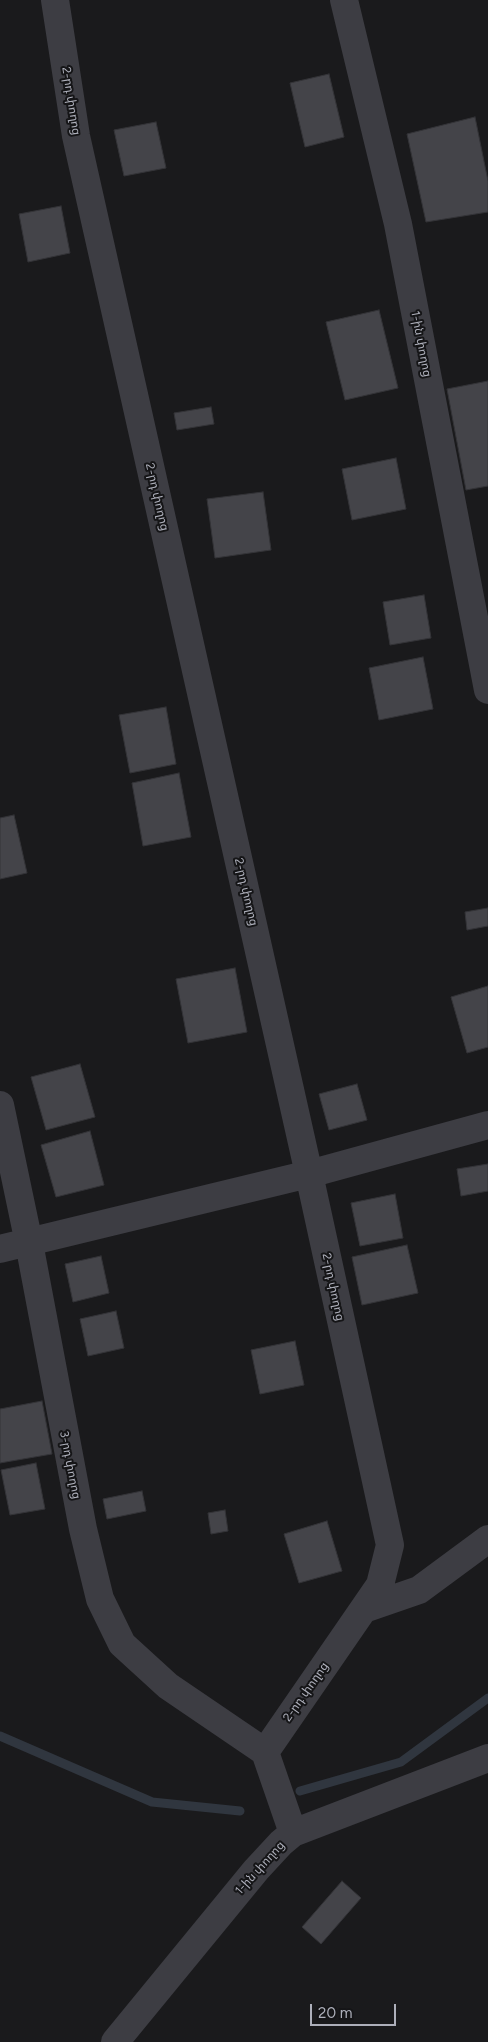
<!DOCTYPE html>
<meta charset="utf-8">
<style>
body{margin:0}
#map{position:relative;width:488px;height:2042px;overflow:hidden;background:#1a1a1c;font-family:Figtree,sans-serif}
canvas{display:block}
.scale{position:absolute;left:310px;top:2004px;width:86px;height:22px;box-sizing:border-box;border:2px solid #adafba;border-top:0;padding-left:6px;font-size:15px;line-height:18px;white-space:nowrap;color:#adafba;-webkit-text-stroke:4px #151517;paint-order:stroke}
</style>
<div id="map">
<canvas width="488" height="2042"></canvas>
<div class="scale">20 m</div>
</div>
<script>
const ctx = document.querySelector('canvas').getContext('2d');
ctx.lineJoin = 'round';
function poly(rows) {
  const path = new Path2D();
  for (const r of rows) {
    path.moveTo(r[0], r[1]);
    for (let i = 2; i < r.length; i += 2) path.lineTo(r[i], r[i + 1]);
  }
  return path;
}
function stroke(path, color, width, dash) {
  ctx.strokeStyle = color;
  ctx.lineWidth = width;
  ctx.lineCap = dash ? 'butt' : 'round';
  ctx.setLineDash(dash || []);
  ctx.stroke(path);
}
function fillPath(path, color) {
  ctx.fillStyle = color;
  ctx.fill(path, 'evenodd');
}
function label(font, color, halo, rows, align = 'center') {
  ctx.font = font + ' Figtree,"Noto Sans Armenian",sans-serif';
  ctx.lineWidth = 4;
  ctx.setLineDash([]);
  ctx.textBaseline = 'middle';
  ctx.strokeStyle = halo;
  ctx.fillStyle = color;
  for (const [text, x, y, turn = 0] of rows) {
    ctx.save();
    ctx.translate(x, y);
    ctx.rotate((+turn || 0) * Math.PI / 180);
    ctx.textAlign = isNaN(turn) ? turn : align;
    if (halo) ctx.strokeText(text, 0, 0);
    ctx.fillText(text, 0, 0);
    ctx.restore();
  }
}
stroke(poly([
 [0,1736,152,1802,240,1811],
 [300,1791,401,1762,488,1698]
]), '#30363f', 9);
const building = poly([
 [329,74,344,137,305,147,290,83,329,74],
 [475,117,488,181,488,212,426,222,407,134,475,117],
 [156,122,166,168,124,176,114,130,156,122],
 [61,206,70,253,28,262,19,214,61,206],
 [379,310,398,388,345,400,326,322,379,310],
 [488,381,488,486,466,490,447,389,488,381],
 [211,407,214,424,177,430,174,413,211,407],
 [396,458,406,509,352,520,342,469,396,458],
 [263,492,271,550,215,558,207,499,263,492],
 [424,595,431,638,390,645,383,602,424,595],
 [423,657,433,709,379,720,369,668,423,657],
 [166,707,176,764,130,773,119,715,166,707],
 [179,773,191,837,143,846,132,783,179,773],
 [14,815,27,873,0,879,0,818,14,815],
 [488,908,488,926,467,930,465,912,488,908],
 [235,968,247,1032,188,1043,176,979,235,968],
 [488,986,488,1047,467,1053,451,997,488,986],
 [80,1064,95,1117,46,1130,31,1077,80,1064],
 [357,1084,367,1120,329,1130,319,1094,357,1084],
 [90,1131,104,1185,56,1197,41,1145,90,1131],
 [488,1164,488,1191,461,1196,457,1169,488,1164],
 [395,1194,403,1238,360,1246,351,1203,395,1194],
 [407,1245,418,1293,362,1305,352,1257,407,1245],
 [101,1256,109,1293,73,1302,65,1264,101,1256],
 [116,1311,124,1348,88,1356,80,1319,116,1311],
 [295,1341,304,1385,260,1394,251,1350,295,1341],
 [42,1401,52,1454,0,1463,0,1409,42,1401],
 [36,1463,45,1509,10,1515,1,1470,36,1463],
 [142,1491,146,1511,107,1519,103,1499,142,1491],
 [225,1510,228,1531,211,1534,208,1513,225,1510],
 [327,1521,342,1571,299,1583,284,1534,327,1521],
 [342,1881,361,1898,321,1944,302,1927,342,1881]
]);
fillPath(building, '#444449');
stroke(building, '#343438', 1);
stroke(poly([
 [55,0,76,136,309,1174,390,1545,380,1585,265,1752],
 [344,0,398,224,488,690],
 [0,1105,29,1243,83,1529,100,1599,122,1644,168,1686,265,1752],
 [0,1249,309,1174,488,1125],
 [364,1609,419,1590,488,1539],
 [265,1752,293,1833],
 [115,2042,256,1870,281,1843,293,1833,488,1758]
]), '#3d3d43', 28);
label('12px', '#adafba', '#151517', [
 ["2-րդ փողոց",71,101,81],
 ["1-ին փողոց",421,344,79],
 ["2-րդ փողոց",157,497,77],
 ["2-րդ փողոց",246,892,77],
 ["2-րդ փողոց",333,1287,78],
 ["3-րդ փողոց",70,1465,79],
 ["2-րդ փողոց",306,1692,-55],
 ["1-ին փողոց",260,1868,-48]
]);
</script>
